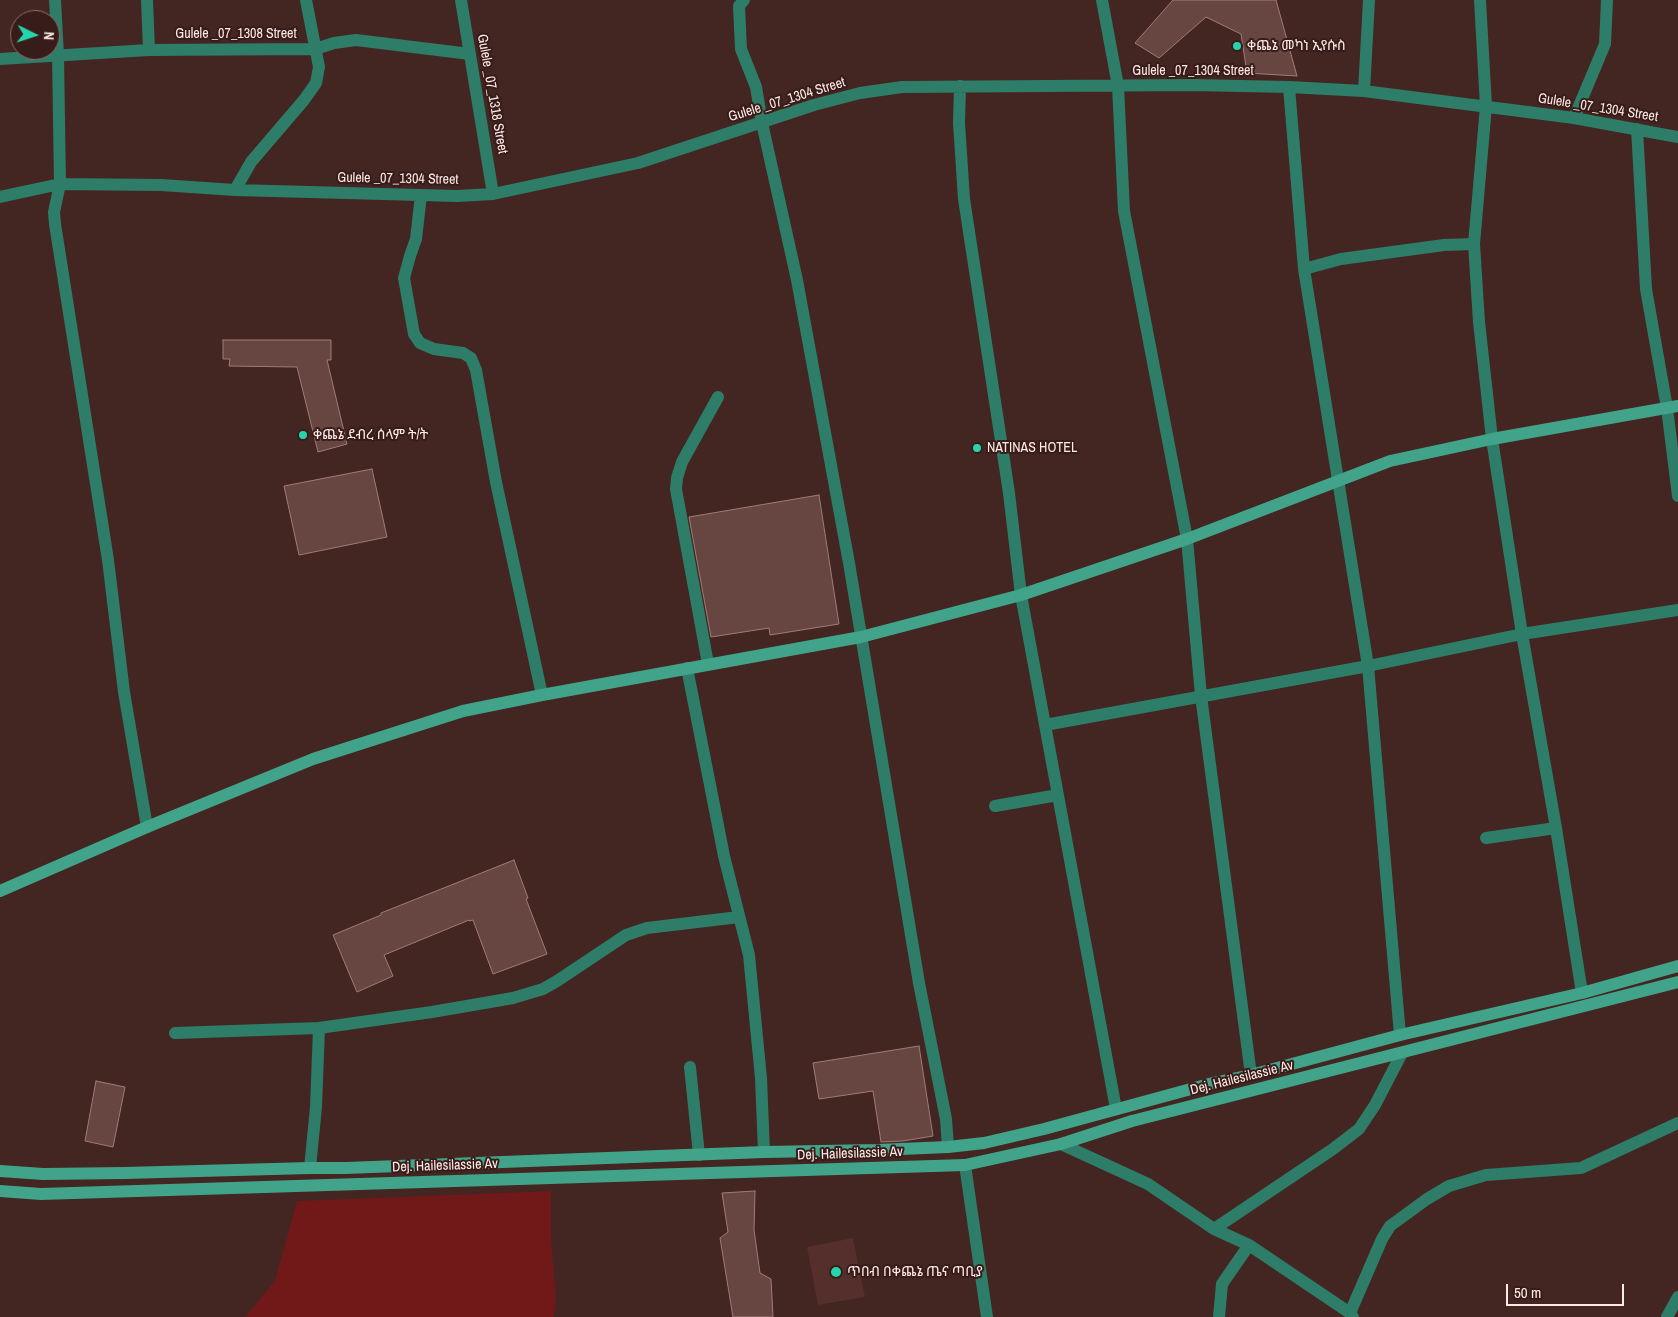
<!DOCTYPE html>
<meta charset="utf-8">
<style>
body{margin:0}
#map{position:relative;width:1678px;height:1317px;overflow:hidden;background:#432522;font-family:"Archivo Narrow",sans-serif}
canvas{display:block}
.north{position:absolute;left:10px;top:10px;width:50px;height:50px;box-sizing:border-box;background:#381c19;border:1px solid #886e6b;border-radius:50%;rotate:94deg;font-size:14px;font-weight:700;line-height:20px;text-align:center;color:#ffeae7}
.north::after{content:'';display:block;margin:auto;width:18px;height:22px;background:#26d5ae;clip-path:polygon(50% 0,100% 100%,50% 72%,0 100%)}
.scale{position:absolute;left:1506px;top:1284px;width:118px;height:22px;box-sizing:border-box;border:2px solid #ffeae7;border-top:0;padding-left:6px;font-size:15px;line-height:18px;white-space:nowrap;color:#ffeae7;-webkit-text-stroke:4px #381c19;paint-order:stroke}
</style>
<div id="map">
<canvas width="1678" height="1317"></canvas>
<div class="north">N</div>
<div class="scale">50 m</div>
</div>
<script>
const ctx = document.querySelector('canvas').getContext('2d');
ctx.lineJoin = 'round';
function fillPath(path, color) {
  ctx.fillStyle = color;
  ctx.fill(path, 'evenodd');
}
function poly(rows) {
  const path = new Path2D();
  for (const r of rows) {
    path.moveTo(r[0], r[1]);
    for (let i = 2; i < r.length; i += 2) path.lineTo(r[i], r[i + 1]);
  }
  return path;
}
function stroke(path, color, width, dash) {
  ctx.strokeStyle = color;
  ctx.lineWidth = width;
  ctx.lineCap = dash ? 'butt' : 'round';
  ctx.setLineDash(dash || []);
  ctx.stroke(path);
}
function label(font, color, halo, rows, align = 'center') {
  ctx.font = font + ' "Archivo Narrow","Noto Sans Ethiopic",sans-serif';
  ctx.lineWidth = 4;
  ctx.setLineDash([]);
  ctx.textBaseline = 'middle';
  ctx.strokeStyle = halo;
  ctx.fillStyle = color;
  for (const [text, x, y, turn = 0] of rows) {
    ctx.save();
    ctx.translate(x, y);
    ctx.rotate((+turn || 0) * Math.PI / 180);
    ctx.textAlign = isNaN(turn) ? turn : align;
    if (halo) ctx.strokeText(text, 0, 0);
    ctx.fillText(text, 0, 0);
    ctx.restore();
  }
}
fillPath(poly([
 [853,1238,865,1297,818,1305,807,1247]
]), '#542f2c');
fillPath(poly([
 [551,1191,551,1240,556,1298,554,1317,245,1317,275,1281,297,1201]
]), '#701918');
const building = poly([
 [1173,0,1276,0,1297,76,1247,73,1241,34,1206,17,1159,58,1135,43,1173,0],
 [223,340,331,340,331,360,327,360,347,444,318,452,297,367,229,366,230,359,223,359,223,340],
 [372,469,387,537,299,555,284,486,372,469],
 [819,495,839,624,770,635,769,628,711,637,689,517,819,495],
 [514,860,528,898,526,899,547,954,493,974,473,920,469,921,469,920,384,955,393,976,357,992,333,935,381,915,381,913,514,860],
 [919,1046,933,1136,903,1141,881,1142,873,1091,819,1099,813,1063,919,1046],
 [96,1081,125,1087,113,1147,85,1141,96,1081],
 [755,1191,754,1230,760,1273,771,1279,773,1317,733,1317,720,1238,728,1232,722,1193,755,1191]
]);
fillPath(building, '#674642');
stroke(building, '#a07c78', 1);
stroke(poly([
 [55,0,58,55,60,184,54,212,55,224,108,560,124,692,147,827],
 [147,0,149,50],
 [461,0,493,194],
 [744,0,739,6,741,49,756,87,762,123,797,280,849,563,919,983,946,1119,948,1147],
 [1102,0,1118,86,1124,211,1187,539,1201,696,1251,1075],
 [1480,0,1486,106,1474,244,1479,322,1492,439,1522,634,1556,828,1582,993],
 [0,59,149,50,315,49,334,43,356,40,470,54],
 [960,86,959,123,964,199,1009,493,1021,595,1116,1109],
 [1289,87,1304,269,1368,666,1400,1035],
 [1364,91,1369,0],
 [1574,118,1605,44,1607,0],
 [1637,129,1646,289,1667,408,1678,496],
 [235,190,251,162,304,100,316,83,319,67,306,0],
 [421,195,416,239,410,256,404,278,412,323,414,334,420,343,434,349,463,353,471,358,476,370,496,482,542,695],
 [0,197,60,184,161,185,235,190,457,196,493,194,638,163,814,105,860,93,902,87,1193,85,1289,87,1364,91,1574,118,1678,137],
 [1304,269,1341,259,1444,245,1474,244],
 [708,664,676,489,677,478,682,462,718,397],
 [687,668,724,856,749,955,761,1078,764,1152],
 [1045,725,1368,666,1522,634,1678,610],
 [995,806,1058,795],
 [1486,838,1556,828],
 [175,1033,319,1028,432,1012,513,998,543,989,557,981,626,935,647,928,739,917],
 [690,1067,699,1155],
 [1061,1144,1148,1184,1214,1229,1249,1245,1350,1313,1353,1317],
 [965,1165,987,1317],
 [310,1168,316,1107,319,1028],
 [1214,1229,1333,1149,1359,1129,1375,1105,1402,1053],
 [1350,1313,1382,1239,1390,1226,1427,1199,1449,1186,1486,1175,1581,1168,1678,1123],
 [1219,1317,1222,1284,1249,1245],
 [1667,1317,1678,1297]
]), '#2e7d68', 12);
stroke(poly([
 [0,891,147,827,313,759,463,711,542,695,861,637,1021,595,1187,539,1390,461,1492,439,1678,406],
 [0,1171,43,1174,125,1173,310,1168,346,1168,764,1152,877,1150,948,1147,984,1143,1044,1129,1213,1083,1251,1075,1400,1035,1582,993,1678,966],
 [0,1191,41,1194,965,1165,1061,1144,1132,1121,1678,982]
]), '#41a48a', 12);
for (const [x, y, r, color] of [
 [1237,46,5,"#26d5ae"],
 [303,435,5,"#26d5ae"],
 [977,448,5,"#26d5ae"],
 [836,1272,6,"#26d5ae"]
]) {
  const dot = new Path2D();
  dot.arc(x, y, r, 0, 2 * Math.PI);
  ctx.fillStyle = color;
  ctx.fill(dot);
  stroke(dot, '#381c19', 2);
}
label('14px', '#ffeae7', '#381c19', [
 ["Gulele _07_1308 Street",236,34],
 ["Gulele _07_1304 Street",1193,71],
 ["Gulele _07_1318 Street",492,94,80],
 ["Gulele _07_1304 Street",787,100,-17],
 ["Gulele _07_1304 Street",1598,108,9],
 ["Gulele _07_1304 Street",398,179,1],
 ["Dej. Hailesilassie Av",1242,1078,-14],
 ["Dej. Hailesilassie Av",850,1154,-2],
 ["Dej. Hailesilassie Av",445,1166,-2]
]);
label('14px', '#ffeae7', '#381c19', [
 ["ቀጨኔ መካነ ኢየሱስ",1247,46],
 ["ቀጨኔ ደብረ ሰላም ት/ት",313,435],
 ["NATINAS HOTEL",987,448],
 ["ጥበብ በቀጨኔ ጤና ጣቢያ",847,1272]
], 'left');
</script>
